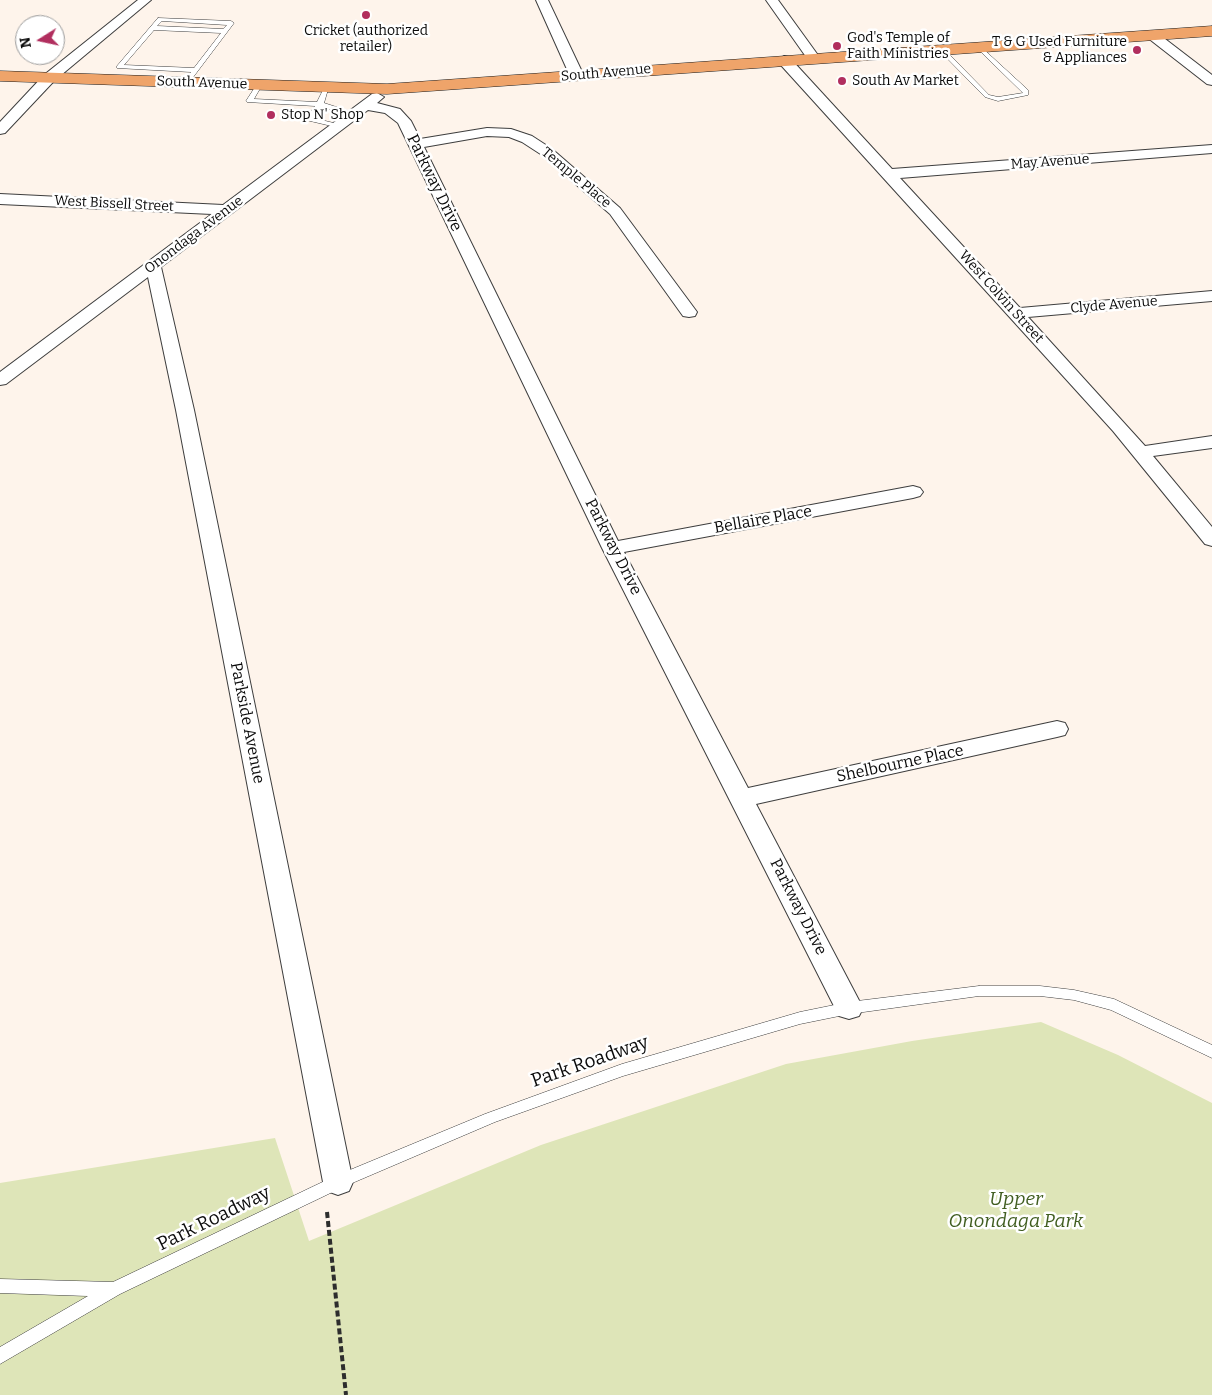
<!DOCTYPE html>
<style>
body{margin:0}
#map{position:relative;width:1212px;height:1395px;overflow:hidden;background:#fef4eb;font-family:Bitter,serif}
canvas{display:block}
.north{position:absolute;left:15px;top:15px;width:50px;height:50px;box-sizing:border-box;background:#fff;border:1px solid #9d9d9d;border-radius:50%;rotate:260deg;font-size:14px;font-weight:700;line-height:20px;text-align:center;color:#0b0b0b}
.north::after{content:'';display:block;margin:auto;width:18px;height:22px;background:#b12e5e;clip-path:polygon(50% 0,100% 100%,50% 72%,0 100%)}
</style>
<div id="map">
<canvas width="1212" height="1395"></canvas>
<div class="north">N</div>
</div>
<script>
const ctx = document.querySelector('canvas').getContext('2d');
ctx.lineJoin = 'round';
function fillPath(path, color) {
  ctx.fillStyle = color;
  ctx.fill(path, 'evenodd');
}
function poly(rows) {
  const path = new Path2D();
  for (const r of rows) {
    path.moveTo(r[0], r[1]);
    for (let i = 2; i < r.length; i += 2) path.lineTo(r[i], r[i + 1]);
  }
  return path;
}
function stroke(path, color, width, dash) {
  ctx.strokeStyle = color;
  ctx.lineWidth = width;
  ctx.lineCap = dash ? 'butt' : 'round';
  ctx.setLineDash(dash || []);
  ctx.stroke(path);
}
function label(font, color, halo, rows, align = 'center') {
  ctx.font = font + ' Bitter,serif';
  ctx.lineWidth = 5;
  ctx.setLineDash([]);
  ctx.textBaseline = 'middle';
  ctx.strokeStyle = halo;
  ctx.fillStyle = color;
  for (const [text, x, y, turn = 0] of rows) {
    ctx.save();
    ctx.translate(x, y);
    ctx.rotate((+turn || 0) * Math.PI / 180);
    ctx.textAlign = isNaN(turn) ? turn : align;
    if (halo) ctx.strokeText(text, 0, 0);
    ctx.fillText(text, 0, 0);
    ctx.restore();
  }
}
fillPath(poly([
 [1041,1022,1118,1055,1212,1103,1212,1395,0,1395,0,1183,275,1138,309,1241,541,1145,786,1064,912,1041]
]), '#dee5b8');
const service = poly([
 [158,18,231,21,234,23,188,84,183,83,191,72,117,68,117,66,158,18],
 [162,21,227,25,223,29,157,26,162,21],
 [154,30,221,33,194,68,124,65,154,30],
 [979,45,1028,90,1028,95,998,101,985,97,938,49,943,48,989,95,998,97,1023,93,977,48,976,47,979,45],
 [257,84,262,85,254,99,317,102,325,86,329,86,324,103,358,114,355,116,322,107,313,118,342,125,343,126,340,128,306,120,305,119,315,106,247,102,246,101,257,84],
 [979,986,1040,986,1074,990,1114,999,1212,1045,1212,1058,1111,1010,1074,1000,1040,996,979,996,849,1014,800,1024,623,1076,495,1122,343,1187,120,1294,0,1364,0,1347,88,1296,0,1293,0,1279,113,1282,333,1177,485,1114,622,1064,800,1012,849,1002,979,986]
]);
const minor = poly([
 [138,0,151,0,54,81,5,133,0,134,0,122,44,75,138,0],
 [536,0,548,0,584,76,582,79,577,80,570,76,536,0],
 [766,0,778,0,820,58,819,61,809,61,766,0],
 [1152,31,1156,32,1212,75,1212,85,1207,84,1148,38,1146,35,1152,31],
 [784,56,789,57,892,169,1212,145,1212,153,900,178,1020,308,1212,291,1212,301,1028,317,1145,446,1212,436,1212,448,1153,456,1212,527,1212,546,1205,544,1113,431,779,63,777,60,784,56],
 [377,93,384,97,377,103,400,109,411,121,420,139,487,128,511,129,532,136,552,149,620,208,697,312,695,316,689,317,683,316,610,214,542,155,522,142,509,137,487,136,424,147,618,541,913,486,920,488,923,492,920,496,913,498,624,552,748,788,1057,721,1065,723,1068,729,1065,735,1057,737,756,804,863,1008,859,1016,849,1019,839,1016,602,548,398,123,385,113,368,110,161,267,194,410,353,1182,349,1191,338,1195,327,1191,323,1182,176,410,148,277,6,384,0,385,0,372,212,214,0,204,0,194,223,205,372,94,377,93]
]);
const primary = poly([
 [1212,26,1212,36,387,94,0,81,0,71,387,84,1212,26]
]);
stroke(service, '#3e3e3e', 1);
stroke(minor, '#3e3e3e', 2);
stroke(primary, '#1c1c1c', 1);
stroke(poly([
 [327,1212,346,1395]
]), '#2d2d2d', 4, [6, 3]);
fillPath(service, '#fff');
fillPath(minor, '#fff');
fillPath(primary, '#efa46a');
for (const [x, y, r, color] of [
 [366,15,5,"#b12e5e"],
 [837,46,5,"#b12e5e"],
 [1137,50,5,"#b12e5e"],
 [842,81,5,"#b12e5e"],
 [271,115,5,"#b12e5e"]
]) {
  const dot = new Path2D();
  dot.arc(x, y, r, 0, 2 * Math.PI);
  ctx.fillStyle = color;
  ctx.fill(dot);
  stroke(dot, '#fff', 2);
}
label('14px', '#0b0b0b', '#fff', [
 ["Cricket (authorized",366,31,"center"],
 ["retailer)",366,47,"center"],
 ["God's Temple of",847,38],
 ["Faith Ministries",847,54],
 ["T & G Used Furniture",1127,42,"right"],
 ["& Appliances",1127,58,"right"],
 ["South Av Market",852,81],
 ["Stop N' Shop",281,115]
], 'left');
label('14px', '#0b0b0b', '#fff', [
 ["South Avenue",606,73,-5],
 ["South Avenue",202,83,2],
 ["May Avenue",1050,162,-4],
 ["Temple Place",576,178,40],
 ["West Bissell Street",114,204,3],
 ["Onondaga Avenue",194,235,-37],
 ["West Colvin Street",1001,297,48],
 ["Clyde Avenue",1114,305,-5]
]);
label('16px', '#0b0b0b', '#fff', [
 ["Parkway Drive",434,183,64],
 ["Bellaire Place",763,520,-10],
 ["Parkway Drive",613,547,63],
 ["Parkside Avenue",247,723,79],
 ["Shelbourne Place",900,764,-12],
 ["Parkway Drive",798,907,63]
]);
label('19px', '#0b0b0b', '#fff', [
 ["Park Roadway",590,1062,-19],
 ["Park Roadway",214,1219,-26]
]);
label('italic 19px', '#415e21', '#fff', [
 ["Upper",1016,1200],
 ["Onondaga Park",1016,1222]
]);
</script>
